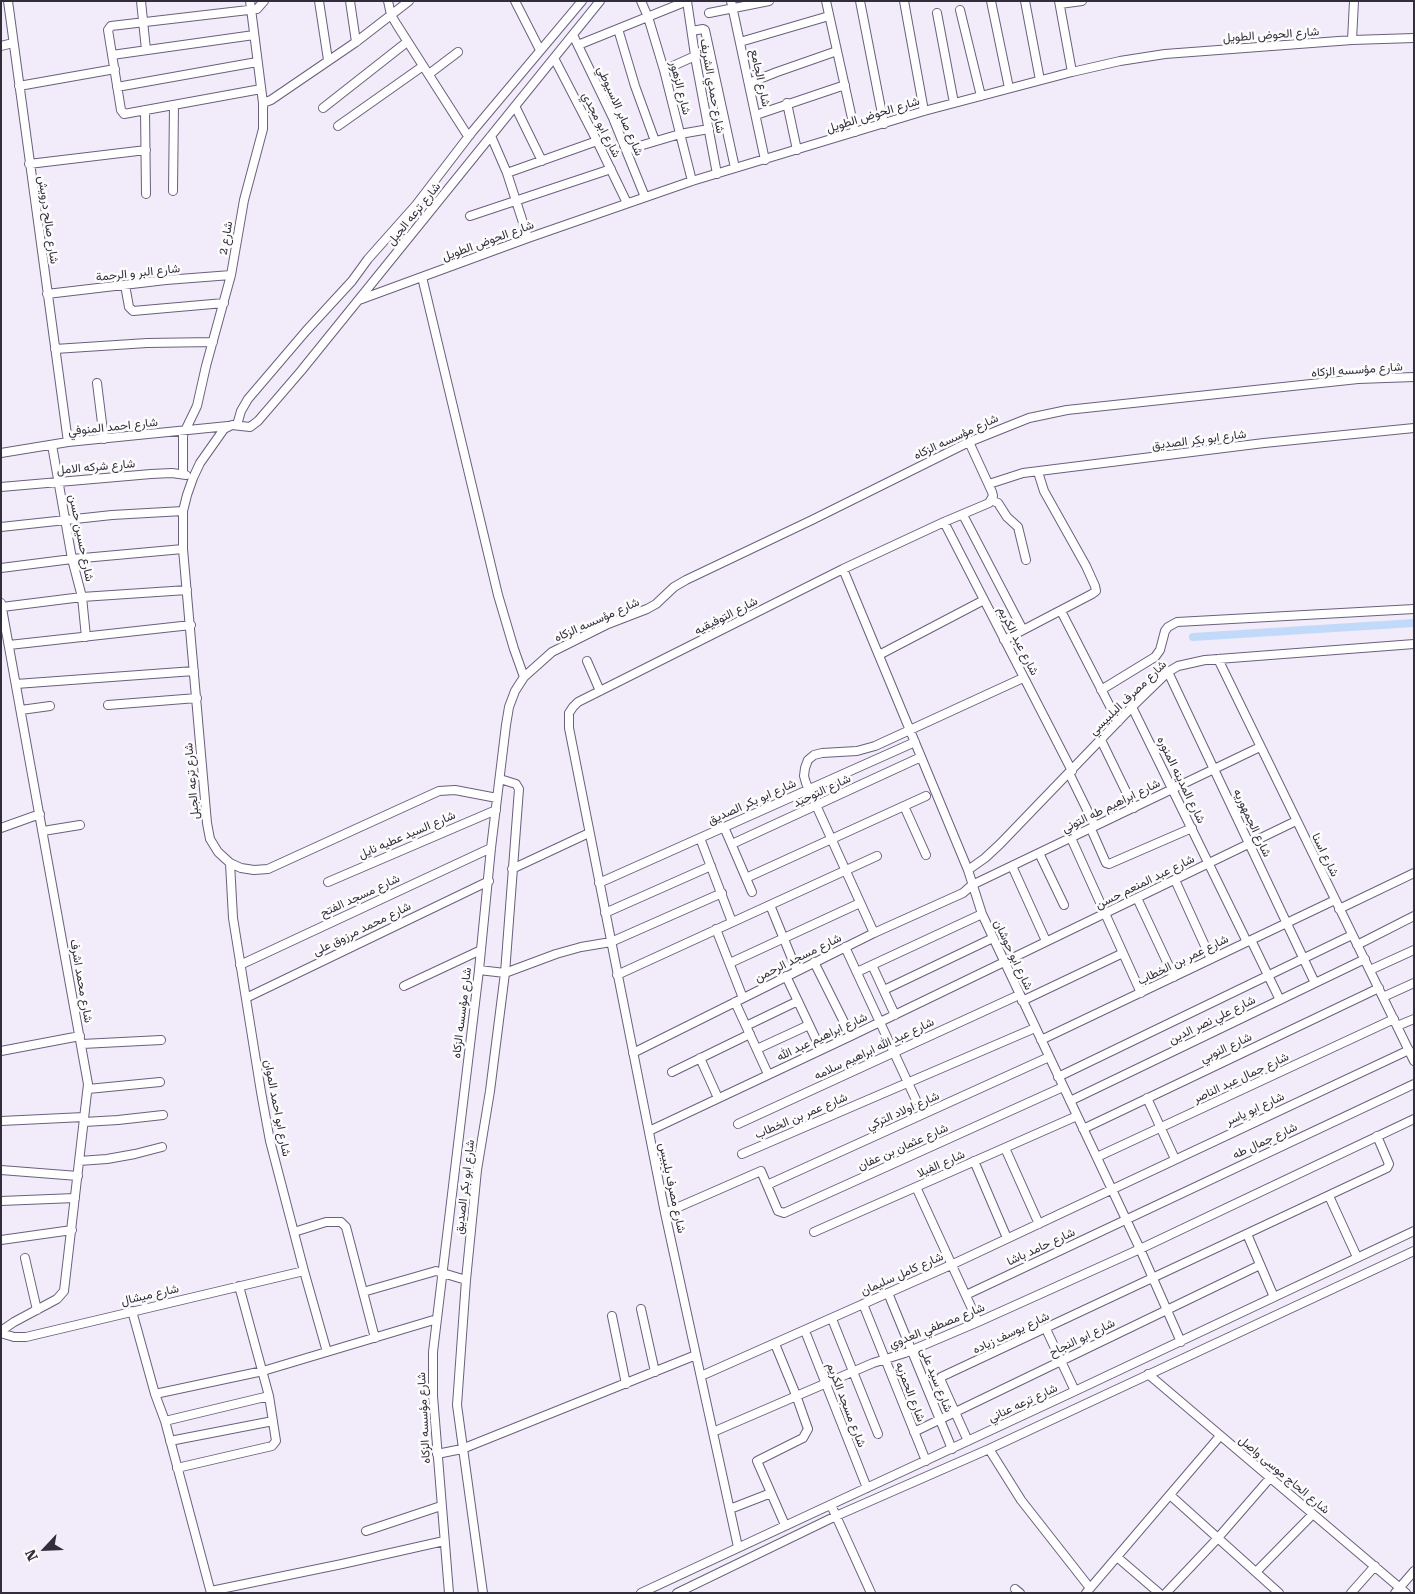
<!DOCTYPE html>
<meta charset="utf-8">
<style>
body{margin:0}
#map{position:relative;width:1415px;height:1594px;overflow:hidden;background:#f2ecfa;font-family:"Roboto Serif",serif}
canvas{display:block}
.frame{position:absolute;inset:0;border:2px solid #322d3a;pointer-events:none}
.north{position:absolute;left:20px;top:1524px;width:50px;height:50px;-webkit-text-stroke:4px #fcfcfc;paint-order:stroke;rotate:245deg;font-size:14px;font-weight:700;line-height:20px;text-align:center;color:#322d3a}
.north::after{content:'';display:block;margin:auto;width:18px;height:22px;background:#322d3a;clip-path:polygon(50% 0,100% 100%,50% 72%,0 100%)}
</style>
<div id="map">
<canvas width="1415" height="1594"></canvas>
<div class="frame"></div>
<div class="north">N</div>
</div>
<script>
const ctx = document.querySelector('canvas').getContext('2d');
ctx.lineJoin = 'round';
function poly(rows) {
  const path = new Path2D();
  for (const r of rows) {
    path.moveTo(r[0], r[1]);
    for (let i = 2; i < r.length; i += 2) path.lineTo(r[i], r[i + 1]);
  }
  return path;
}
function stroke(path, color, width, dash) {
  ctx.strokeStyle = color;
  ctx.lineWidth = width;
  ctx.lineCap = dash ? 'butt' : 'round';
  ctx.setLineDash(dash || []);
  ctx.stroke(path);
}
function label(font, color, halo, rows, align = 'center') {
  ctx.font = font + ' "Roboto Serif",Vazirmatn,serif';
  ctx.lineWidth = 5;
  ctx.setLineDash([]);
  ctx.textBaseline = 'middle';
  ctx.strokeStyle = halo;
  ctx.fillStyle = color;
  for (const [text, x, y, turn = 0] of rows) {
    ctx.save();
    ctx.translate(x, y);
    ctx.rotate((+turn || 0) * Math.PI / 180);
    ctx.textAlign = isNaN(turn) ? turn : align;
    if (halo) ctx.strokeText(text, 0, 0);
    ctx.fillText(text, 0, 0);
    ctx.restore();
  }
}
stroke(poly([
 [1193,637,1414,623]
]), '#c2dafa', 8);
const minor = poly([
 [8,1,68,442],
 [141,1,146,50],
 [319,1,328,60],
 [350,1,356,42],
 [388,1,391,15,397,25,466,133,470,135],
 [515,1,540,50],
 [641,1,648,17,664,70,692,181],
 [687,1,696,62,717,174],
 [731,1,765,160],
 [826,1,855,132],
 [860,1,884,124],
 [904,1,924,111],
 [991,1,1009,88],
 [1025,1,1040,80],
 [1059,1,1072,72],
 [1060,4,1082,1],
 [960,10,981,96],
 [709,13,769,1],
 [937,13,954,103],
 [618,29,635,86,655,141],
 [692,31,703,29,705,30,735,168],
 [573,35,613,118,645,197],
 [1352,40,1354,1],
 [740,42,829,16],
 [578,45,687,1],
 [1,46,13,43],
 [112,55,254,35],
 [554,58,597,141,627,203],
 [664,70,695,56],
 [429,74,458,52],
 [749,83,777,72,837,51],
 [19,86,115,69],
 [117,87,257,62],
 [261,89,124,114,121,110,108,30,111,26,257,9,264,1],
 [263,103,271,100,356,42,409,1],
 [787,103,797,150],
 [515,106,542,161],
 [323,108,407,42],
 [145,110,146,194],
 [756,115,845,85],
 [338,126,423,66],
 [491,136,507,173,528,238],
 [626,150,680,134,709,129],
 [29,164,146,150],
 [507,173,597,141],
 [173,191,174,105],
 [470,216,611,169],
 [422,277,498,595,514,649,524,677],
 [125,285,129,307,133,311,224,303],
 [47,294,166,280,231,275],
 [359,300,528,238,692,181,924,111,1072,72,1120,61,1165,54,1352,40,1414,38],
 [55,349,147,343,213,342],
 [97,383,104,439],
 [237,425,241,411,248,399,306,331,352,281,368,259,416,205,472,132,582,1],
 [52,445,72,559,82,597,86,637],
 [1,453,68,442,228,426],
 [183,474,183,435,197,406,206,366,231,275,244,200,263,129,263,103,250,1],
 [989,484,1023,473,1264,443,1414,428],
 [1,487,151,474,172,473,186,475],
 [991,500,998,503,1007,517,1018,527,1026,560],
 [963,515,1023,630],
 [944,522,1072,771],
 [1,527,112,515,183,511],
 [1,568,72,559,183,549],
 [843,569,968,870,982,914,1140,1249,1181,1342],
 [1,603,88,1084,64,1291,57,1299,14,1322,1,1331],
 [2,607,82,597,187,590],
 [1061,611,1118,722],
 [1004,640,1092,594,1096,591,1095,586,1086,566,1044,491,1038,472],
 [9,645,191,625],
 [879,655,984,600],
 [1218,659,1414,1061],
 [587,661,600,691],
 [1168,672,1315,983],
 [16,684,194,671],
 [1101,690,1155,657,1160,650,1165,631,1168,627,1177,622,1414,609],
 [108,705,197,698],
 [1132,707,1247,942],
 [21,710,50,706],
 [1101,740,1134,808],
 [1069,773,1095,826],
 [497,798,455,790,439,791,268,869,254,870,241,868,230,863,218,852,210,839,207,823,183,549,183,511,187,495,193,478,200,463,224,429,232,425,250,427,258,421,301,371,600,1],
 [904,806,926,855],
 [724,827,752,892],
 [1,828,40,814],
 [1091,829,1106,863,1109,864,1192,828],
 [43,831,80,825],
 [700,838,732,922],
 [1071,838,1141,993],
 [732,844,921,757],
 [1039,853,1064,905],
 [230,863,233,918,261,1092,270,1141,304,1271,327,1352],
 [1012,866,1046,941],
 [512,869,589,833],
 [968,870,985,858,1000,844,1132,707,1168,672,1178,666,1205,660,1414,644],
 [746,878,926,796],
 [1175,880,1211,959],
 [328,882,496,810],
 [599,883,915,742],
 [1137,898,1174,977],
 [770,905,797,971],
 [1339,909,1414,873],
 [605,913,711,866],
 [716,929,743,998],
 [874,933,806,783,804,776,805,768,808,760,814,755,822,753,857,751,875,746,1023,678],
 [1251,940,1280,1000],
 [1357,945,1414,916],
 [845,947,916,1100],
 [814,962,851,1036],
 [730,963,860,903],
 [240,965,491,848],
 [872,965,895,1015],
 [479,970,505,973,556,954,581,947,611,942,722,893],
 [1370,970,1414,950],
 [857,972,982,914],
 [617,975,877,856],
 [786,976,821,1050],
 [404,986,481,950],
 [884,990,993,938],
 [1383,997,1414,983],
 [246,998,489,881],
 [1022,1001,1123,953],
 [735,1002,768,1074],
 [746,1026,798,1001],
 [1397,1026,1414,1019],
 [1041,1040,1335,900],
 [82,1044,161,1040],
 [757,1049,809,1025],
 [1,1051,80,1036],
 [633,1053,874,933,963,893,972,885,1260,747],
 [700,1058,718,1098],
 [672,1072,750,1034],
 [1058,1077,1352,935],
 [88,1089,160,1082],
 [1147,1098,1175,1159],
 [1070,1101,1365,959],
 [1,1121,84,1117],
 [84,1122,118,1120,163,1115],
 [738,1124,1019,995],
 [1083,1129,1379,988],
 [649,1131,851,1036,1296,821],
 [1005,1148,1039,1224],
 [742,1154,1035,1028],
 [1097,1157,1394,1019],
 [79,1161,107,1159,135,1154,162,1147],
 [974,1161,1007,1238],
 [1,1170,78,1176],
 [767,1185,1049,1057],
 [916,1187,978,1322],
 [1329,1196,1357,1257],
 [1,1201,75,1198],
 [665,1213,761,1171,778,1211,784,1213,1063,1087],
 [294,1232,326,1222,341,1222,346,1227,375,1338],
 [814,1232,1077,1116],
 [1247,1234,1274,1297],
 [1,1240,72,1230],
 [25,1258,37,1310],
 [363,1292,436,1271,466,1280],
 [888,1293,952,1449],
 [966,1295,1414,1084],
 [863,1304,926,1461],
 [641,1309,655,1372],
 [132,1311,155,1394,165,1421,211,1593],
 [612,1316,626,1384],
 [832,1319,878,1434],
 [1046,1329,1075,1391],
 [805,1331,867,1488],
 [1,1333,14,1337,26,1337,304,1271],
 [1148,1374,1406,1593],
 [701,1376,951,1265,1409,1050],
 [155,1394,263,1371,437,1319],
 [165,1421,269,1396],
 [713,1432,873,1363,905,1353,978,1322,1140,1249,1414,1119],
 [914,1432,1260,1265],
 [170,1441,273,1421],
 [968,1441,941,1381,941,1377,1387,1168,1389,1164,1377,1136],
 [989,1449,1021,1500,1090,1588],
 [437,1454,462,1449,696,1355],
 [177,1468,272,1446,276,1441,269,1396,239,1286],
 [771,1493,785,1525],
 [1170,1495,1279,1593],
 [831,1505,871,1593],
 [730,1509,771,1493,757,1461,803,1438,808,1429,796,1395,775,1344],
 [366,1531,441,1506],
 [738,1547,665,1213,569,728,569,713,573,707,578,702,843,569,944,522,989,503,993,496,992,492,969,442],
 [1117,1557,1159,1593],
 [1256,1572,1313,1514],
 [1015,1589,1020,1593],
 [211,1591,342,1564,444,1541],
 [449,1593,433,1396,433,1352,479,970,491,848,506,725,509,707,515,691,524,677,552,652,608,624,647,609,656,604,674,587,686,580,812,520,969,442,1029,418,1067,410,1358,379,1414,377],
 [483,1593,457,1405,466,1280,477,1170,490,1091,505,973,519,789,516,784,500,779],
 [641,1593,1075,1391,1414,1231],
 [677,1593,836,1516,989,1449,1414,1251],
 [1086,1593,1220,1436],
 [1166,1593,1217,1539,1270,1478],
 [1351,1593,1375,1566],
 [1395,1593,1414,1571]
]);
stroke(minor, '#6c5f7d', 10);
stroke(minor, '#fff', 8);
label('12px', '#322d3a', '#fcfcfc', [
 ["شارع الحوض الطويل",1271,35,-4],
 ["شارع الجامع",760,78,78],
 ["شارع حمدي الشريف",712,86,80],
 ["شارع الزهور",680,88,76],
 ["شارع صابر الاسيوطي",620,111,66],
 ["شارع الحوض الطويل",873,115,-17],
 ["شارع ابو مجدي",601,125,63],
 ["شارع ترعه الجبل",414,214,-51],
 ["شارع صالح درويش",48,220,82],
 ["شارع 2",226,238,-80],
 ["شارع الحوض الطويل",488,241,-20],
 ["شارع البر و الرحمة",138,273,-6],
 ["شارع مؤسسه الزكاه",1357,370,-4],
 ["شارع احمد المنوفي",113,427,-6],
 ["شارع مؤسسه الزكاه",956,437,-25],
 ["شارع ابو بكر الصديق",1199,440,-7],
 ["شارع شركه الامل",96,467,-5],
 ["شارع حسين حسن",81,538,79],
 ["شارع التوفيقيه",726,616,-27],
 ["شارع مؤسسه الزكاه",597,620,-24],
 ["شارع عبد الكريم",1018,641,63],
 ["شارع مصرف البلبيسي",1128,698,-44],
 ["شارع المدينه المنوره",1181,780,64],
 ["شارع ترعه الجبل",192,781,-95],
 ["شارع التوحيد",822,791,-25],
 ["شارع ابو بكر الصديق",752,802,-24],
 ["شارع ابراهيم طه التوني",1111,806,-26],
 ["شارع الجمهوريه",1252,823,65],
 ["شارع السيد عطيه نايل",407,835,-23],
 ["شارع اسنا",1325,855,64],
 ["شارع عبد المنعم حسن",1145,882,-26],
 ["شارع مسجد الفتح",360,896,-25],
 ["شارع محمد مرزوق على",362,929,-26],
 ["شارع ابو حوشان",1013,955,65],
 ["شارع مسجد الرحمن",798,958,-26],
 ["شارع عمر بن الخطاب",1183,960,-26],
 ["شارع محمد اشرف",81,981,80],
 ["شارع مؤسسه الزكاه",462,1013,-83],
 ["شارع علي نصر الدين",1212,1020,-26],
 ["شارع ابراهيم عبد الله",822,1037,-25],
 ["شارع النوبي",1226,1048,-25],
 ["شارع عبد الله ابراهيم سلامه",874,1049,-25],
 ["شارع جمال عبد الناصر",1241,1078,-25],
 ["شارع ابو احمد الموان",277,1108,79],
 ["شارع ابو ياسر",1255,1109,-25],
 ["شارع اولاد التركي",903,1111,-24],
 ["شارع عمر بن الخطاب",801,1116,-23],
 ["شارع جمال طه",1265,1141,-25],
 ["شارع عثمان بن عفان",903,1147,-24],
 ["شارع الفيلا",941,1164,-24],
 ["شارع ابو بكر الصديق",465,1187,-83],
 ["شارع مصرف بلبيس",672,1188,78],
 ["شارع حامد باشا",1041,1247,-25],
 ["شارع كامل سليمان",902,1274,-24],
 ["شارع ميشال",150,1295,-13],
 ["شارع مصطفي العدوي",937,1326,-22],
 ["شارع يوسف زياده",1011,1333,-25],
 ["شارع ابو النجاح",1082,1338,-26],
 ["شارع سيد على",936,1380,68],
 ["شارع الحمزيه",910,1392,69],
 ["شارع ترعه عناني",1023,1403,-25],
 ["شارع مسجد الكريم",846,1405,69],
 ["شارع مؤسسه الزكاه",424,1418,-93],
 ["شارع الحاج موسى واصل",1284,1475,40]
]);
</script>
